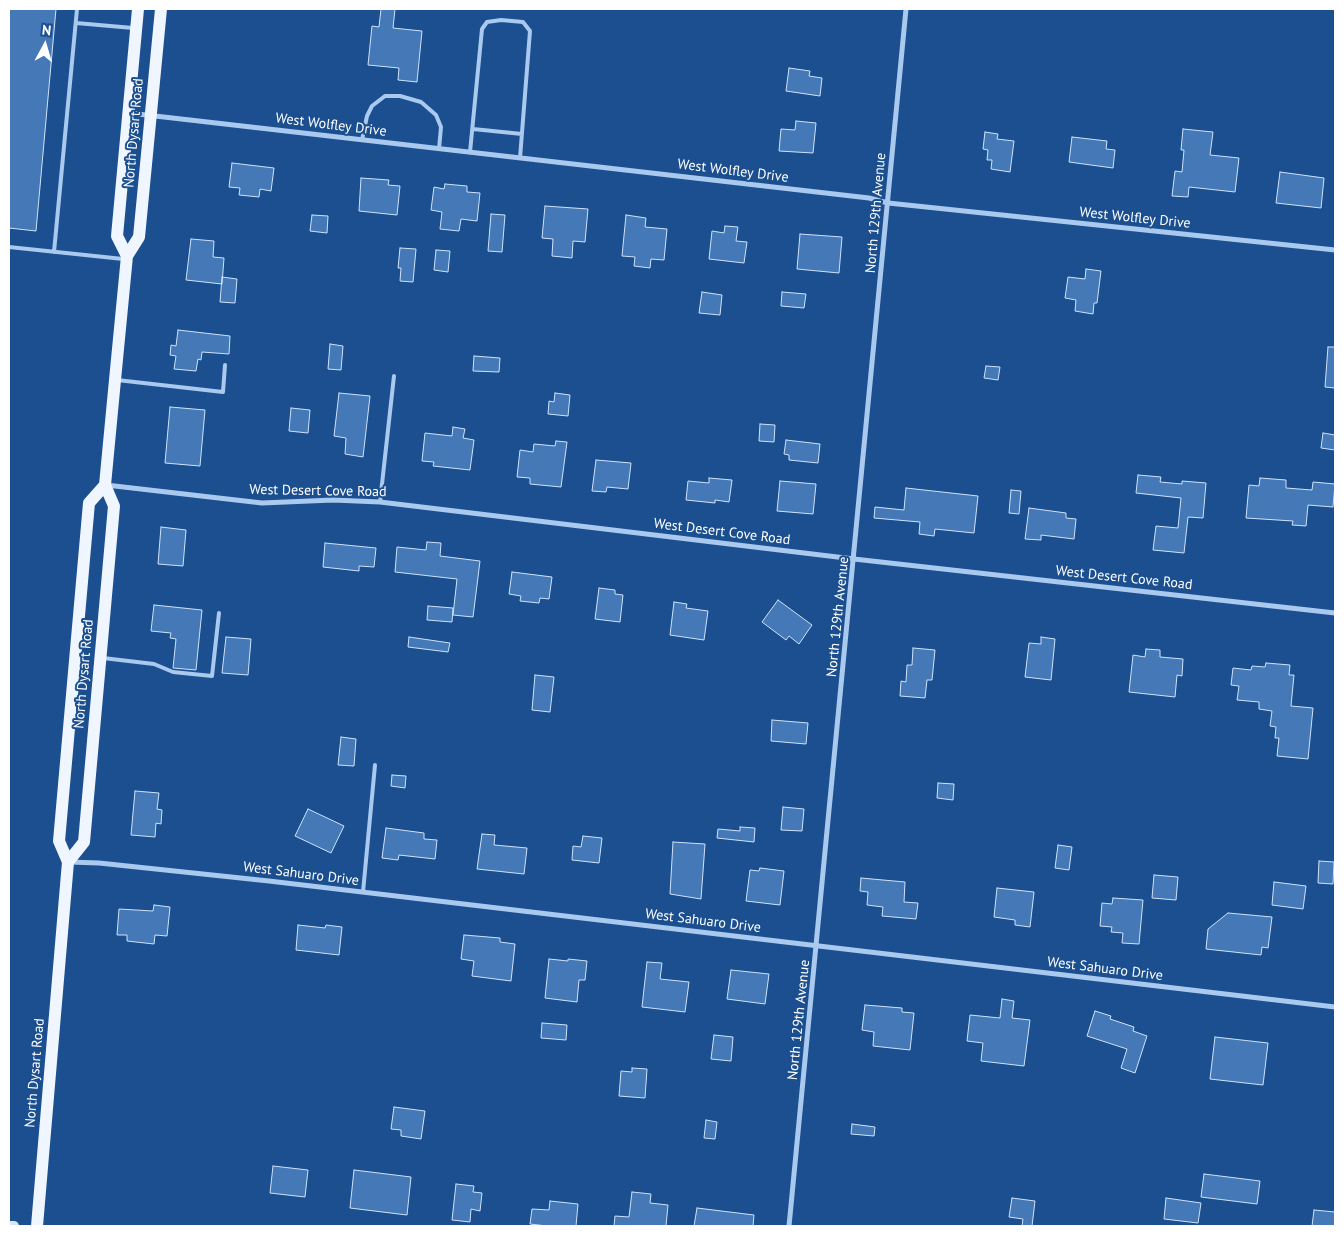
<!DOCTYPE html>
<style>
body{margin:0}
#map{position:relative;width:1344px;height:1235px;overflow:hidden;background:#1b4f8f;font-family:"PT Sans",sans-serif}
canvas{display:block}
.frame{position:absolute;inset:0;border:10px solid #fff;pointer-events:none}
.north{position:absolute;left:20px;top:20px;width:50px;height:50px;-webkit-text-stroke:4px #1b4f8f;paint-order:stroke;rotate:6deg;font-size:14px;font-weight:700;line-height:20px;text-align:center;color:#fff}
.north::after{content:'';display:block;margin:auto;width:18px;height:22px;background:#fff;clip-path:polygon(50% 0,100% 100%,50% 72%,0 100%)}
</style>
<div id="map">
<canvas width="1344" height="1235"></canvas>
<div class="frame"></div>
<div class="north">N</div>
</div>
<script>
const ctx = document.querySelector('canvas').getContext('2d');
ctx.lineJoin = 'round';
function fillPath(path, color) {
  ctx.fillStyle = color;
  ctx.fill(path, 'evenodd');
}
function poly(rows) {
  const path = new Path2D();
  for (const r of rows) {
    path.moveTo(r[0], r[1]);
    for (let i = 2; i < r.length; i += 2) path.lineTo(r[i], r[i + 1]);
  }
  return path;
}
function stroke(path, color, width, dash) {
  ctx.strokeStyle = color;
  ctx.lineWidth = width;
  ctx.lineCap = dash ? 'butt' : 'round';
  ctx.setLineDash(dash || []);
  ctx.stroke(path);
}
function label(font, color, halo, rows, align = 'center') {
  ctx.font = font + ' "PT Sans",sans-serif';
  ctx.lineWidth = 4;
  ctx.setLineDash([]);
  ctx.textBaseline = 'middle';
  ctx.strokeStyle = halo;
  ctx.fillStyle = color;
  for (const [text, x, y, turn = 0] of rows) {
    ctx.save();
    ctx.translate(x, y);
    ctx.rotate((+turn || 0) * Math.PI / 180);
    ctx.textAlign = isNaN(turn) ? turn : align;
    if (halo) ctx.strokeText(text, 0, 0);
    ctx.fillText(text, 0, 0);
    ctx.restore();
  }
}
const building = poly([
 [9,9,56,9,36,231,9,228,9,9],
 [381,9,395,9,393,28,422,31,417,82,398,80,399,68,368,65,372,26,379,27,381,9],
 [789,68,810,71,809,76,822,78,820,96,786,91,789,68],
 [796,121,816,123,813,153,779,151,781,129,795,130,796,121],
 [1183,129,1213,132,1210,155,1239,158,1235,192,1189,187,1188,197,1172,196,1175,171,1182,172,1184,150,1181,150,1183,129],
 [985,132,998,134,997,139,1014,141,1010,172,991,169,992,160,987,160,988,150,983,149,985,132],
 [1072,137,1107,141,1106,149,1115,150,1113,168,1069,162,1072,137],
 [232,163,274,168,271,191,260,189,259,197,239,195,240,188,229,187,232,163],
 [1280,172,1324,178,1321,208,1276,203,1280,172],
 [361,178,389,180,388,185,400,186,397,215,359,211,361,178],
 [445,184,467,186,467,192,480,193,477,221,461,219,459,231,440,229,442,212,431,210,434,187,444,189,445,184],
 [545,206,588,209,585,242,573,241,572,258,552,256,553,239,542,238,545,206],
 [491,214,505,215,502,252,488,251,491,214],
 [312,215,328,216,327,233,310,231,312,215],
 [626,215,646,218,645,227,667,229,664,260,651,259,650,268,634,266,635,257,622,256,626,215],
 [725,226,738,227,736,241,747,242,744,263,709,259,712,231,724,233,725,226],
 [800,234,842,237,839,273,797,269,800,234],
 [191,239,214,241,213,257,224,258,222,284,186,280,191,239],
 [400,248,416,249,413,282,400,281,401,268,398,268,400,248],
 [436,250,450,251,448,272,434,270,436,250],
 [1086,269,1101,271,1097,303,1094,303,1093,314,1075,311,1076,300,1065,298,1068,277,1085,279,1086,269],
 [222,277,237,279,235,303,220,302,222,277],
 [702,292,722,295,720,315,699,313,702,292],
 [782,292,806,294,804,308,781,306,782,292],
 [178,330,230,336,229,354,202,352,201,360,198,359,196,371,174,369,176,356,170,355,171,345,176,346,178,330],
 [330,344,343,346,341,370,328,369,330,344],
 [1328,347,1335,347,1335,388,1325,387,1328,347],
 [474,356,500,358,499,372,473,371,474,356],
 [986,366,1000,367,998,380,984,378,986,366],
 [339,393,370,396,363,457,345,454,346,438,334,436,339,393],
 [555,393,570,395,568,416,548,414,549,401,554,402,555,393],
 [170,407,205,410,200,466,165,463,170,407],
 [291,408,310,410,308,433,289,431,291,408],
 [760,424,775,425,774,442,759,441,760,424],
 [453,427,465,429,463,438,474,440,470,470,433,466,434,462,422,461,425,433,452,436,453,427],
 [1323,433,1335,435,1335,450,1321,448,1323,433],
 [786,440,820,444,818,463,789,460,789,455,784,454,786,440],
 [556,441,567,442,561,487,530,484,530,478,517,477,520,450,533,452,534,444,555,446,556,441],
 [596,460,631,463,628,489,607,487,606,492,592,491,596,460],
 [1138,475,1161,477,1160,482,1182,484,1182,481,1206,483,1203,518,1188,517,1184,553,1153,550,1156,526,1178,528,1181,498,1136,493,1138,475],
 [709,478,732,480,729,502,715,500,715,503,686,500,688,481,709,483,709,478],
 [1260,478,1286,480,1286,488,1312,490,1313,482,1335,484,1333,507,1308,505,1306,526,1292,525,1293,521,1246,518,1249,485,1259,486,1260,478],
 [780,481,816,484,813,514,777,511,780,481],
 [906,488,978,496,974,533,935,529,934,536,919,534,920,522,874,518,875,507,904,510,906,488],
 [1011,490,1021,491,1019,514,1009,513,1011,490],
 [1029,508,1066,513,1066,518,1076,519,1074,539,1041,535,1041,540,1025,539,1029,508],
 [161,527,186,530,183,566,158,564,161,527],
 [427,542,441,543,440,556,480,561,473,617,453,615,457,579,395,572,397,547,426,550,427,542],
 [325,543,376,548,374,567,359,566,359,571,323,567,325,543],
 [512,572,552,577,549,599,540,598,539,603,520,601,521,596,509,594,512,572],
 [599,588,615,590,615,594,623,595,620,622,595,619,599,588],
 [778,600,812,625,799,644,789,636,786,640,762,622,778,600],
 [674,602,687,604,686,608,708,611,704,640,670,635,674,602],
 [154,605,202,610,196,670,173,668,176,639,170,638,171,633,151,631,154,605],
 [428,606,453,608,452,622,427,620,428,606],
 [226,637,251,639,248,675,222,673,226,637],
 [409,637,450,643,448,652,408,647,409,637],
 [1041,637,1055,639,1051,680,1025,677,1029,643,1041,644,1041,637],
 [913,648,935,650,932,680,927,680,925,698,900,696,901,681,906,682,907,665,912,665,913,648],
 [1146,649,1160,650,1160,657,1183,659,1182,676,1177,675,1175,697,1129,692,1133,655,1145,657,1146,649],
 [1266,663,1290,665,1289,675,1294,675,1291,706,1313,708,1308,759,1277,756,1279,738,1275,738,1276,727,1270,726,1272,711,1259,709,1259,702,1237,700,1239,686,1231,685,1233,668,1251,670,1252,666,1265,667,1266,663],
 [535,675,554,677,550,712,532,710,535,675],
 [772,720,808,723,806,744,771,741,772,720],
 [341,737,356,739,354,766,338,765,341,737],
 [392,775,406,776,405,788,391,786,392,775],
 [938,783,954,784,953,800,937,798,938,783],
 [135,791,159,793,157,809,162,810,161,824,156,823,155,837,131,835,135,791],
 [783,807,804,809,802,831,781,830,783,807],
 [308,809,344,826,331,853,295,836,308,809],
 [740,827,755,828,754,842,717,838,718,829,740,831,740,827],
 [386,828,424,833,424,839,437,840,435,859,399,855,398,860,382,858,386,828],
 [482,834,495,835,494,845,527,848,524,874,477,869,482,834],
 [583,836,602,838,599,863,572,860,573,846,581,847,583,836],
 [673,842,705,844,701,899,670,894,673,842],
 [1058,845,1072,847,1069,870,1055,868,1058,845],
 [1319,861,1334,862,1333,884,1318,883,1319,861],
 [760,868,784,871,780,905,746,901,750,870,759,871,760,868],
 [1154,875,1178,877,1176,900,1152,898,1154,875],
 [861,878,905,882,904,902,918,903,916,919,882,916,883,907,867,905,868,892,860,891,861,878],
 [1274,882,1306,886,1303,909,1272,905,1274,882],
 [997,888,1034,892,1030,927,1015,925,1015,920,994,917,997,888],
 [1113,898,1143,900,1139,944,1122,943,1123,933,1111,932,1112,927,1100,926,1102,903,1112,904,1113,898],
 [154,905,170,907,167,936,155,935,154,944,127,941,127,935,117,935,119,909,153,911,154,905],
 [1228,913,1272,917,1268,948,1262,947,1261,955,1206,949,1208,929,1228,913],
 [298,925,325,928,326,925,342,927,339,955,296,950,298,925],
 [464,935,500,938,500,942,515,944,511,981,472,976,474,961,461,959,464,935],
 [549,959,568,961,568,959,587,961,585,980,579,980,577,1002,545,998,549,959],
 [647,962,662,963,660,979,689,982,685,1012,642,1007,647,962],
 [731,970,769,974,765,1004,727,999,731,970],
 [1002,999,1014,1001,1012,1018,1030,1020,1024,1066,981,1061,983,1043,967,1041,970,1015,1000,1018,1002,999],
 [865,1005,902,1008,902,1012,914,1013,910,1050,873,1046,874,1032,862,1030,865,1005],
 [1095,1011,1111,1016,1110,1019,1134,1027,1133,1031,1147,1036,1135,1073,1121,1068,1127,1049,1087,1036,1095,1011],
 [542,1023,567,1025,566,1040,541,1038,542,1023],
 [714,1035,733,1037,731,1061,711,1059,714,1035],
 [1215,1037,1268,1043,1263,1085,1210,1079,1215,1037],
 [632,1068,647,1069,645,1098,619,1096,621,1071,632,1072,632,1068],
 [394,1107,425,1111,421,1139,401,1136,401,1130,391,1129,394,1107],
 [706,1120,717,1122,715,1139,704,1138,706,1120],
 [852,1124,875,1127,874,1136,851,1134,852,1124],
 [273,1166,308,1170,305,1197,270,1193,273,1166],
 [354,1170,411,1177,407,1215,350,1208,354,1170],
 [1204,1174,1260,1181,1257,1204,1201,1197,1204,1174],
 [456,1184,474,1186,473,1192,482,1193,480,1211,471,1209,470,1222,452,1220,456,1184],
 [632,1192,651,1194,650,1203,668,1205,666,1226,614,1226,615,1216,629,1217,632,1192],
 [1012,1198,1035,1201,1032,1226,1022,1226,1023,1219,1009,1217,1012,1198],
 [1166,1198,1201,1203,1198,1223,1164,1219,1166,1198],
 [550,1201,578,1204,576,1226,547,1226,530,1224,532,1209,549,1210,550,1201],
 [697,1208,754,1215,753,1226,694,1226,697,1208],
 [1314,1210,1335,1212,1335,1226,1312,1226,1314,1210]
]);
fillPath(building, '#4478b7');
stroke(building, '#cfe3fa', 1);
stroke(poly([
 [76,23,133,28],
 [473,129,522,134],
 [362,140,367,116,372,106,385,96,400,96,421,102,436,115,441,127,439,149],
 [470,152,482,29,487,22,501,20,523,22,530,31,520,158],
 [9,247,123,259],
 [54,252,77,9],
 [117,380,223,392,225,365],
 [380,502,394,376],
 [103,658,154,664,173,672,212,676,219,613],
 [363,892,375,765]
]), '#a9c9ee', 4);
stroke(poly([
 [129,113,869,198,888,203,1335,250],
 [106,485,262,503,333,500,380,502,854,559,1335,613],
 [69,862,99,863,269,881,1335,1007],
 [789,1226,906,9]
]), '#a9c9ee', 5);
stroke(poly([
 [9,1226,14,1226]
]), '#d6e6fa', 10);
stroke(poly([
 [127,256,117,236,138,9],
 [68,862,84,842,114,506,105,485,115,380,127,256,139,237,161,9],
 [37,1226,68,862,59,841,89,503,105,485]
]), '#f0f6ff', 12);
label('14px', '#fff', '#1b4f8f', [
 ["West Wolfley Drive",331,125,7],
 ["North Dysart Road",134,133,-85],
 ["West Wolfley Drive",733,171,7],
 ["North 129th Avenue",876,213,-85],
 ["West Wolfley Drive",1135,218,6],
 ["West Desert Cove Road",318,491,1],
 ["West Desert Cove Road",722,532,7],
 ["West Desert Cove Road",1124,578,6],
 ["North 129th Avenue",838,617,-84],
 ["North Dysart Road",84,674,-85],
 ["West Sahuaro Drive",301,874,7],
 ["West Sahuaro Drive",703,921,7],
 ["West Sahuaro Drive",1105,969,7],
 ["North 129th Avenue",799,1020,-84],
 ["North Dysart Road",35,1073,-85]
]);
</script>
